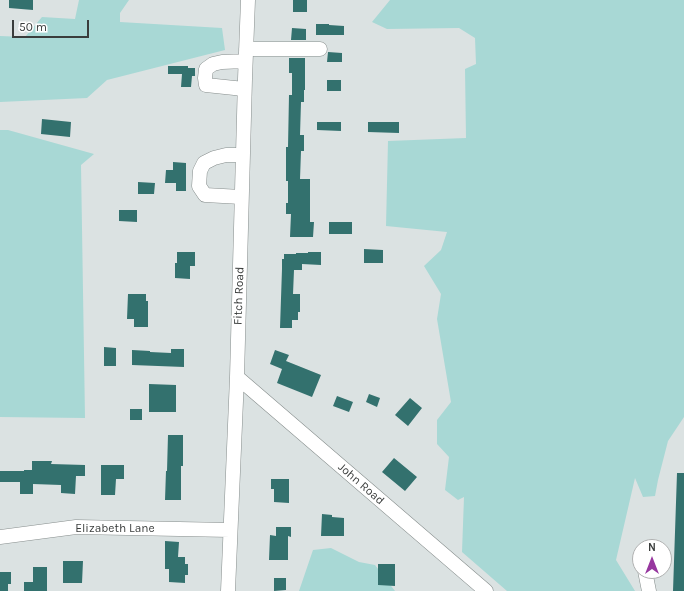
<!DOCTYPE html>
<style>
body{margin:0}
#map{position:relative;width:684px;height:591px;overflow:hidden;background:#dbe2e2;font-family:Karla,sans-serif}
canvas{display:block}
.north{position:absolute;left:632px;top:539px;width:40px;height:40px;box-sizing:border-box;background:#fff;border:1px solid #b0b1b1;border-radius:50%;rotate:0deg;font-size:11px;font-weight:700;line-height:16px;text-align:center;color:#3a3d3c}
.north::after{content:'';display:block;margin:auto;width:14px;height:18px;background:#97379f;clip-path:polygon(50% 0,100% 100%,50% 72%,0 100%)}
.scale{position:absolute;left:12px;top:20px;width:77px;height:18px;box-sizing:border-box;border:2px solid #3a3d3c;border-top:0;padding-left:5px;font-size:12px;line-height:14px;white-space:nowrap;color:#3a3d3c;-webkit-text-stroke:3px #fff;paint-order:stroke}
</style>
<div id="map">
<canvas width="684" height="591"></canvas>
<div class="north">N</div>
<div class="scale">50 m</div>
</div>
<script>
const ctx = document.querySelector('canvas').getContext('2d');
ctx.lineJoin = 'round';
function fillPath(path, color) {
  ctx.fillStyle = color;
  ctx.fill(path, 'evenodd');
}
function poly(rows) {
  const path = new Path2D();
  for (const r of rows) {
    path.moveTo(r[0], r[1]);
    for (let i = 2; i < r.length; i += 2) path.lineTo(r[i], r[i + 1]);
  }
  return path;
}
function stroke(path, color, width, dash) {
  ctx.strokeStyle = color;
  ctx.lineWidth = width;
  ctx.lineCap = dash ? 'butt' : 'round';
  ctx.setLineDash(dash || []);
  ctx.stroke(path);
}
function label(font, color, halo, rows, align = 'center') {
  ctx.font = font + ' Karla,sans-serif';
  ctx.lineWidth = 4;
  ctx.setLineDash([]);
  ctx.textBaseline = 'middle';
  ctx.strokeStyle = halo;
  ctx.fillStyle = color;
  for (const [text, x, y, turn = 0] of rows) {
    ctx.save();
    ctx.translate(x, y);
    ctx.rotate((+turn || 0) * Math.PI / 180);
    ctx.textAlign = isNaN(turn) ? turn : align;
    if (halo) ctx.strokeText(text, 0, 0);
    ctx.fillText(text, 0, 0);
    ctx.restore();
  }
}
fillPath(poly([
 [79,0,129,0,120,13,120,22,222,28,225,50,107,80,87,98,0,102,0,36,25,37,42,17,75,19],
 [390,0,684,0,684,417,668,441,658,480,655,496,643,497,635,478,616,560,635,591,507,591,462,552,464,497,458,500,445,490,449,457,437,444,437,420,451,402,437,319,441,294,424,266,441,250,447,232,386,226,388,141,466,138,465,69,476,64,475,38,459,28,387,29,372,22],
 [0,130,8,130,94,154,81,165,85,418,0,417],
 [331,548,359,562,375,565,395,591,299,591,313,550]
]), '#a8d8d5');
fillPath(poly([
 [9,0,33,0,33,10,9,8],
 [293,0,307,0,307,12,293,12],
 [316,24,329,24,329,25,344,26,344,35,316,35],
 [292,28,306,29,306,40,291,40],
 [328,52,342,53,342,62,327,62],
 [289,58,305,58,305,90,304,90,304,102,301,102,300,135,304,135,304,151,301,151,300,179,310,179,310,222,314,222,313,237,290,237,291,214,286,214,286,203,288,203,288,181,286,181,286,147,288,147,289,95,292,95,292,73,289,73],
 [168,66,188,66,188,68,195,68,195,76,192,76,191,87,181,87,182,74,168,74],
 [327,80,341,80,341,91,327,91],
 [42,119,71,122,70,137,41,134],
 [317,122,341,122,341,131,317,130],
 [368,122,399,122,399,133,368,132],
 [173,162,186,163,186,191,176,191,176,183,165,183,166,170,173,170],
 [138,182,155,183,154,194,138,194],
 [119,210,137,210,137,222,119,221],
 [329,222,352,222,352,234,329,234],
 [364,249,383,250,383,263,364,263],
 [177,252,195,252,195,266,190,266,190,279,175,278,175,263,177,263],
 [308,252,321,252,321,265,302,264,302,270,294,270,293,294,300,294,300,312,298,312,298,320,292,320,292,328,280,328,282,269,282,259,284,259,284,254,296,254,296,253,308,253],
 [128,294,146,294,146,301,148,301,148,327,134,327,134,319,127,319],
 [104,347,116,348,116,366,104,366],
 [171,349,184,349,184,367,132,365,132,350,150,351,150,352,171,353],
 [275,350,289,355,286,361,321,375,312,397,277,383,282,369,270,364],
 [149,384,176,385,176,412,149,412],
 [369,394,380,398,377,407,366,402],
 [337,396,353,402,349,412,333,406],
 [410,398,422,408,408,426,395,415],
 [130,409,142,409,142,420,130,420],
 [168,435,183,435,183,466,181,466,181,500,165,500,166,471,167,471],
 [394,458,417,477,405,491,382,472],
 [32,461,52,461,51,464,85,465,85,476,76,476,75,494,61,493,61,485,33,484,33,494,20,494,20,482,0,482,0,471,24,471,24,470,32,470],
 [101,465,124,465,124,479,116,479,115,495,101,495],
 [677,473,684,473,684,591,673,591],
 [271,479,289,479,289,503,274,502,274,489,271,489],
 [322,514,332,515,332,517,344,518,344,536,321,536],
 [276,527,291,527,291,537,288,536,288,560,269,560,270,535,276,536],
 [165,541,179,542,178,557,185,557,185,564,188,564,188,575,185,575,185,583,169,582,169,569,165,569],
 [63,561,83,561,82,583,63,583],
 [378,564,395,564,395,586,378,585],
 [33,567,47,567,47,591,24,591,24,582,33,582],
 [0,572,11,572,11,584,8,584,8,591,0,591],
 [274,578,286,578,286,590,274,591]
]), '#33716e');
const minor = poly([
 [246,49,320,49],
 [244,89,206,85,205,78,206,69,213,64,222,62,245,61],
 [241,197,205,195,199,186,200,171,204,163,214,158,226,155,243,155],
 [237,377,486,591],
 [0,537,76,527,230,530],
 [645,571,649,591],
 [228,591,237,377,245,79,248,0]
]);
stroke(minor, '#868d8c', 15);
stroke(minor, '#fff', 14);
label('12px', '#3a3d3c', '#fff', [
 ["Fitch Road",239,296,-88],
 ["John Road",361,484,41],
 ["Elizabeth Lane",115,529]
]);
</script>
